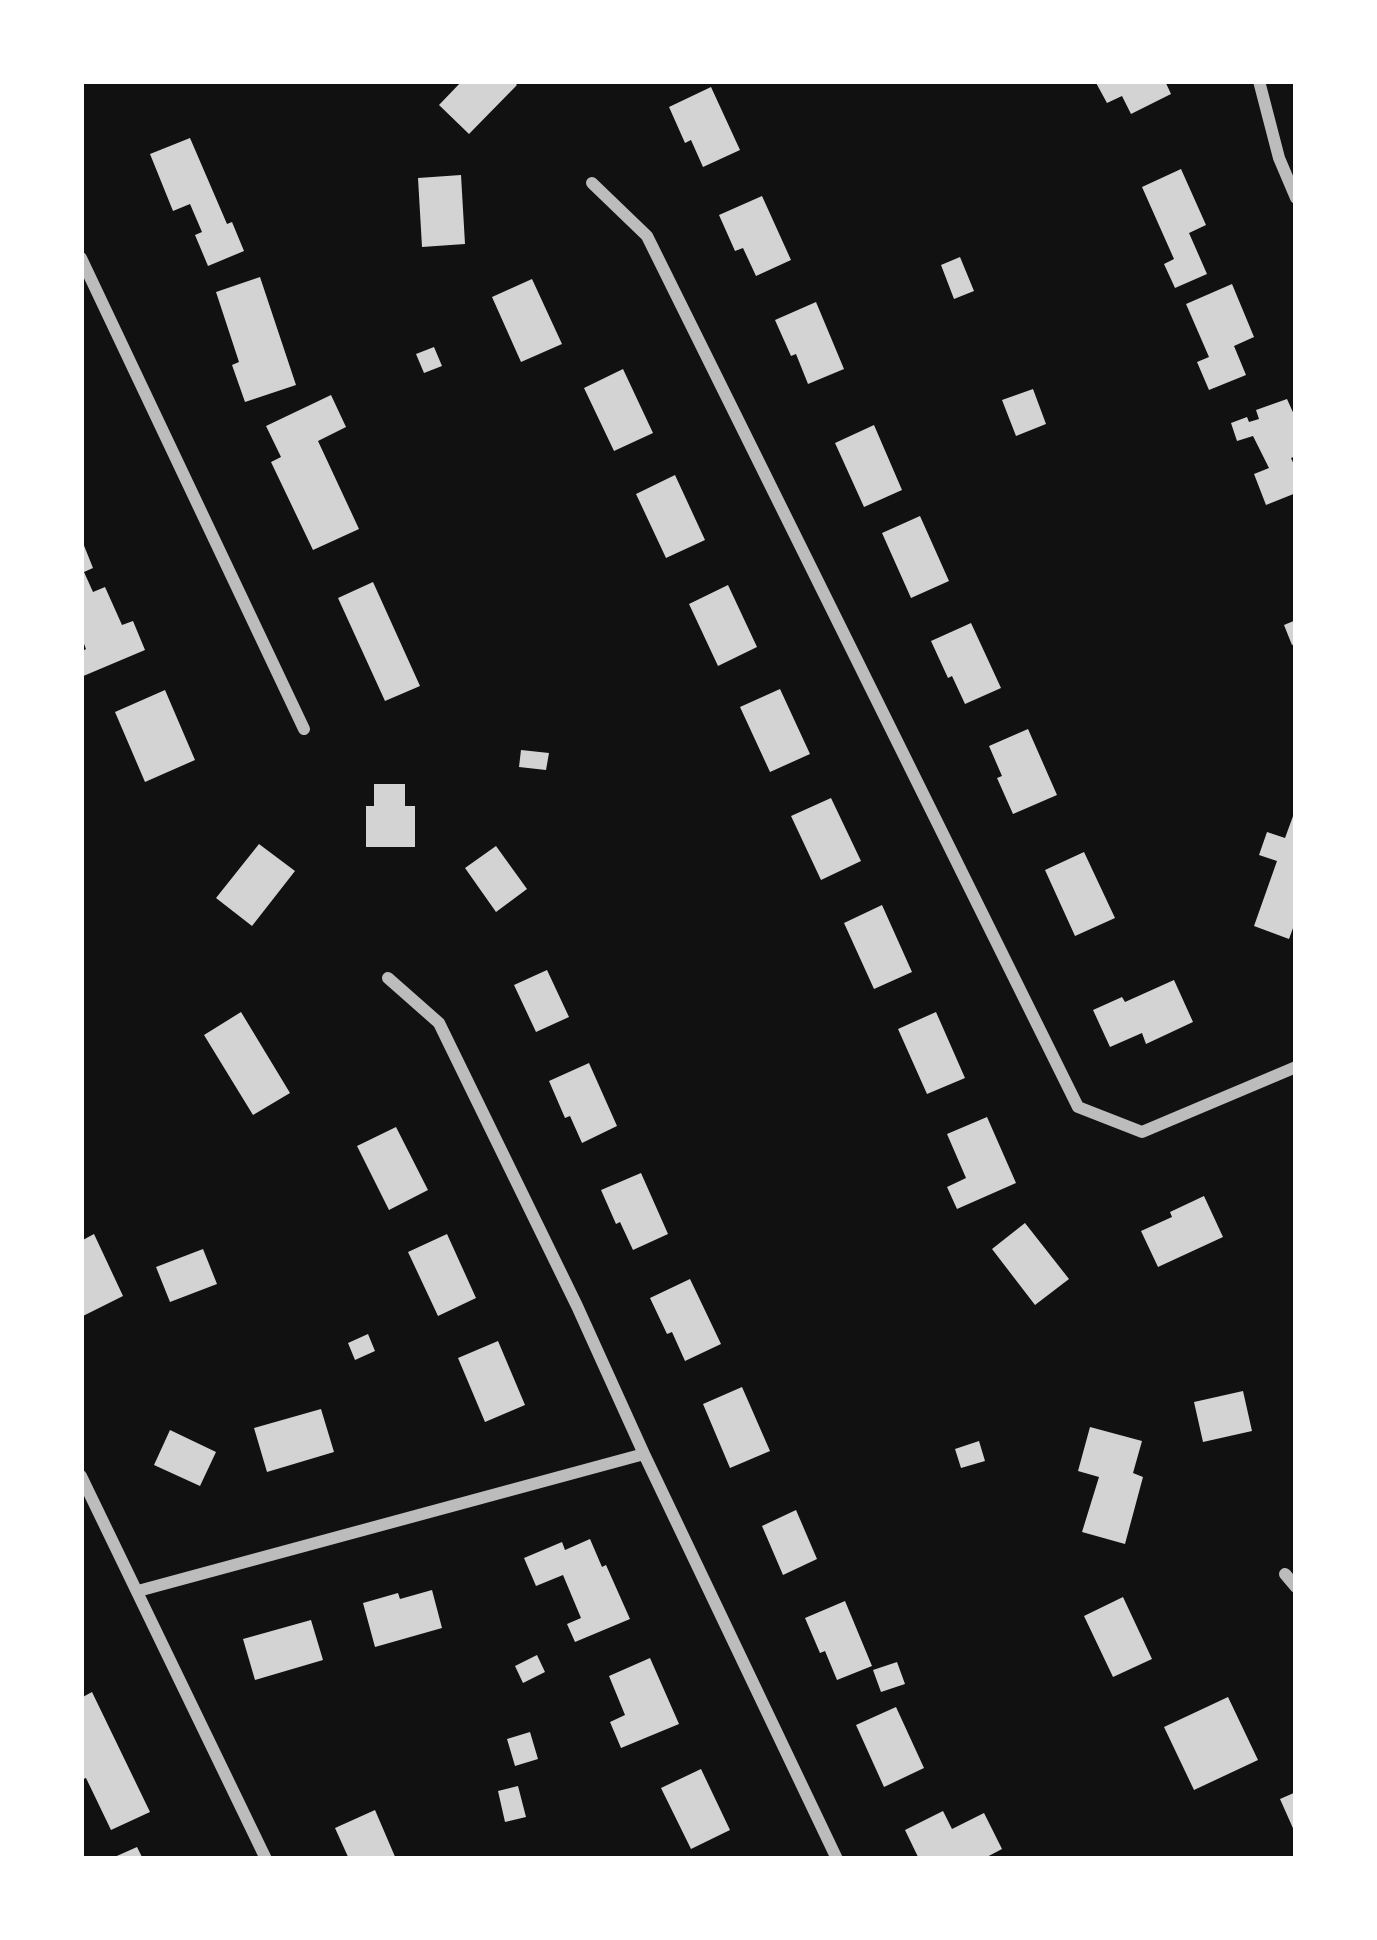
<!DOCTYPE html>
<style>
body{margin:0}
#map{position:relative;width:1377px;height:1940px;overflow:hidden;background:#111;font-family:"Noto Sans",sans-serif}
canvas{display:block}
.frame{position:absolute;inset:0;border:84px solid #fff;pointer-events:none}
</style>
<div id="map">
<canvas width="1377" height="1940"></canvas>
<div class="frame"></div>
</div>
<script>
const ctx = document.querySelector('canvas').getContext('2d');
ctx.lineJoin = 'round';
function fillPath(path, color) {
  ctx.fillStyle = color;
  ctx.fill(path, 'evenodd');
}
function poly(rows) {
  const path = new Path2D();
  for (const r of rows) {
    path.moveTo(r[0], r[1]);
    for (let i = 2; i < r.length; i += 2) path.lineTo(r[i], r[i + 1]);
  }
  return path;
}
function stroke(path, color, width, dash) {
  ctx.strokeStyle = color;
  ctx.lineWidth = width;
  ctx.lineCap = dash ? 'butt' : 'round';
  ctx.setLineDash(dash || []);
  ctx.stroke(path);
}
fillPath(poly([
 [462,81,513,81,517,85,469,134,439,105],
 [1095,81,1165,81,1171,94,1131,114,1122,96,1107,103],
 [711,87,740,150,703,167,691,140,685,143,669,107],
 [190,138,227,224,232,222,244,251,208,266,195,235,202,232,190,204,173,211,150,154],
 [1181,169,1206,225,1189,233,1207,274,1175,288,1164,264,1174,259,1142,187],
 [461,175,465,244,422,247,418,178],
 [762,196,791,260,756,276,743,248,735,251,719,215],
 [960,257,974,291,954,299,941,265],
 [260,277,296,385,245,402,232,365,239,362,216,292],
 [532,279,562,344,521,362,492,297],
 [1232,284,1254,337,1234,346,1246,375,1209,390,1197,362,1209,357,1186,304],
 [816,302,844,369,808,384,796,354,791,356,775,320],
 [434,347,442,366,424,373,416,354],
 [623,369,653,433,614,451,584,388],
 [1033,389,1046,424,1016,436,1002,400],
 [331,395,346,427,318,441,359,529,313,550,271,462,281,457,266,426],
 [1287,399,1296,419,1296,456,1291,458,1296,469,1296,493,1266,505,1254,474,1269,468,1253,436,1237,441,1231,423,1247,417,1249,422,1259,419,1256,410],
 [874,425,902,490,864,507,835,443],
 [675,475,705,540,666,558,636,494],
 [920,516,949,581,911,598,882,533],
 [81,538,93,568,84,572,93,592,105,587,122,625,133,621,145,650,81,677,81,652,86,649,81,636],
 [373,582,420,686,385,701,338,598],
 [728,585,757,647,718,666,689,604],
 [1296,620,1296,643,1292,645,1284,625],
 [971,623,1001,688,965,704,952,676,948,678,931,641],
 [780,689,810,754,770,772,740,707],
 [165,690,195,760,145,782,115,712],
 [1028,729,1057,795,1013,814,997,778,1002,776,989,746],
 [521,750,549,753,546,770,519,767],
 [374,784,405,784,405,806,415,806,415,847,366,847,366,806,374,806],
 [831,798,861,861,821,880,791,816],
 [1296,808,1296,920,1289,939,1254,926,1277,861,1259,855,1267,832,1285,838],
 [259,844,295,871,252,926,216,898],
 [496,846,527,889,496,912,465,868],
 [1084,852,1115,918,1075,936,1045,870],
 [882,905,912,972,874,989,844,923],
 [547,970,569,1017,536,1032,514,985],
 [1174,980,1193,1022,1146,1044,1142,1033,1110,1047,1093,1010,1122,997,1125,1002],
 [241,1012,290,1093,253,1115,204,1035],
 [936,1012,965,1078,927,1094,898,1029],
 [589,1063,617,1126,582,1143,570,1116,565,1118,549,1081],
 [987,1117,1016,1183,957,1209,947,1187,966,1178,947,1134],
 [396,1127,428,1190,389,1210,357,1146],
 [641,1173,668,1234,633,1250,620,1222,616,1224,601,1190],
 [1204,1196,1223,1237,1158,1267,1141,1231,1172,1217,1170,1212],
 [1025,1223,1069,1279,1035,1305,992,1249],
 [94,1234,123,1296,81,1317,81,1241],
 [447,1234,476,1298,438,1316,408,1252],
 [203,1249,217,1284,170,1302,156,1267],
 [690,1279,721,1344,685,1361,672,1332,667,1334,650,1298],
 [368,1334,375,1351,355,1360,348,1343],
 [498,1341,525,1405,485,1422,458,1358],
 [742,1387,770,1451,730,1468,703,1404],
 [1243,1391,1252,1431,1203,1442,1194,1402],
 [321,1409,334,1452,267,1472,254,1428],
 [1090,1427,1142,1441,1133,1473,1143,1477,1125,1544,1082,1532,1099,1477,1078,1471],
 [170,1430,216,1452,200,1486,154,1465],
 [979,1441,985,1461,961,1468,955,1449],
 [796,1510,817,1559,783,1575,762,1526],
 [590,1539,602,1567,606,1565,630,1619,575,1642,567,1624,581,1618,563,1575,536,1586,524,1558,562,1542,565,1550],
 [432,1590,442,1628,375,1647,363,1603,398,1593,400,1599],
 [1123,1597,1152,1659,1113,1677,1084,1616],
 [845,1601,872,1666,837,1680,825,1651,820,1653,805,1618],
 [311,1620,323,1660,255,1680,243,1639],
 [537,1655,545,1672,523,1683,515,1666],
 [650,1658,679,1724,621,1748,610,1722,625,1715,609,1676],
 [897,1662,905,1684,881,1692,873,1670],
 [92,1692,150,1812,111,1830,86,1778,81,1780,81,1698],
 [1228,1697,1258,1760,1194,1790,1164,1727],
 [896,1707,924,1768,884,1787,856,1725],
 [530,1732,538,1759,515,1766,507,1739],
 [701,1769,730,1830,691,1849,661,1788],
 [518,1786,526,1817,505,1822,498,1791],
 [1296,1792,1296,1835,1280,1799],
 [375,1810,396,1859,349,1859,335,1828],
 [943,1811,952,1829,984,1813,1002,1849,983,1859,919,1859,905,1830],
 [137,1847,143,1859,110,1859]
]), '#d3d3d3');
stroke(poly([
 [1259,81,1279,158,1296,198],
 [592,183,647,236,1078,1107,1142,1132,1296,1067],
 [81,258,304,729],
 [388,978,439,1023,577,1306,644,1454,837,1859],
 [81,1476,266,1859],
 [1285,1574,1296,1587],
 [138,1591,644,1454]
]), '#bcbcbc', 12);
</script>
